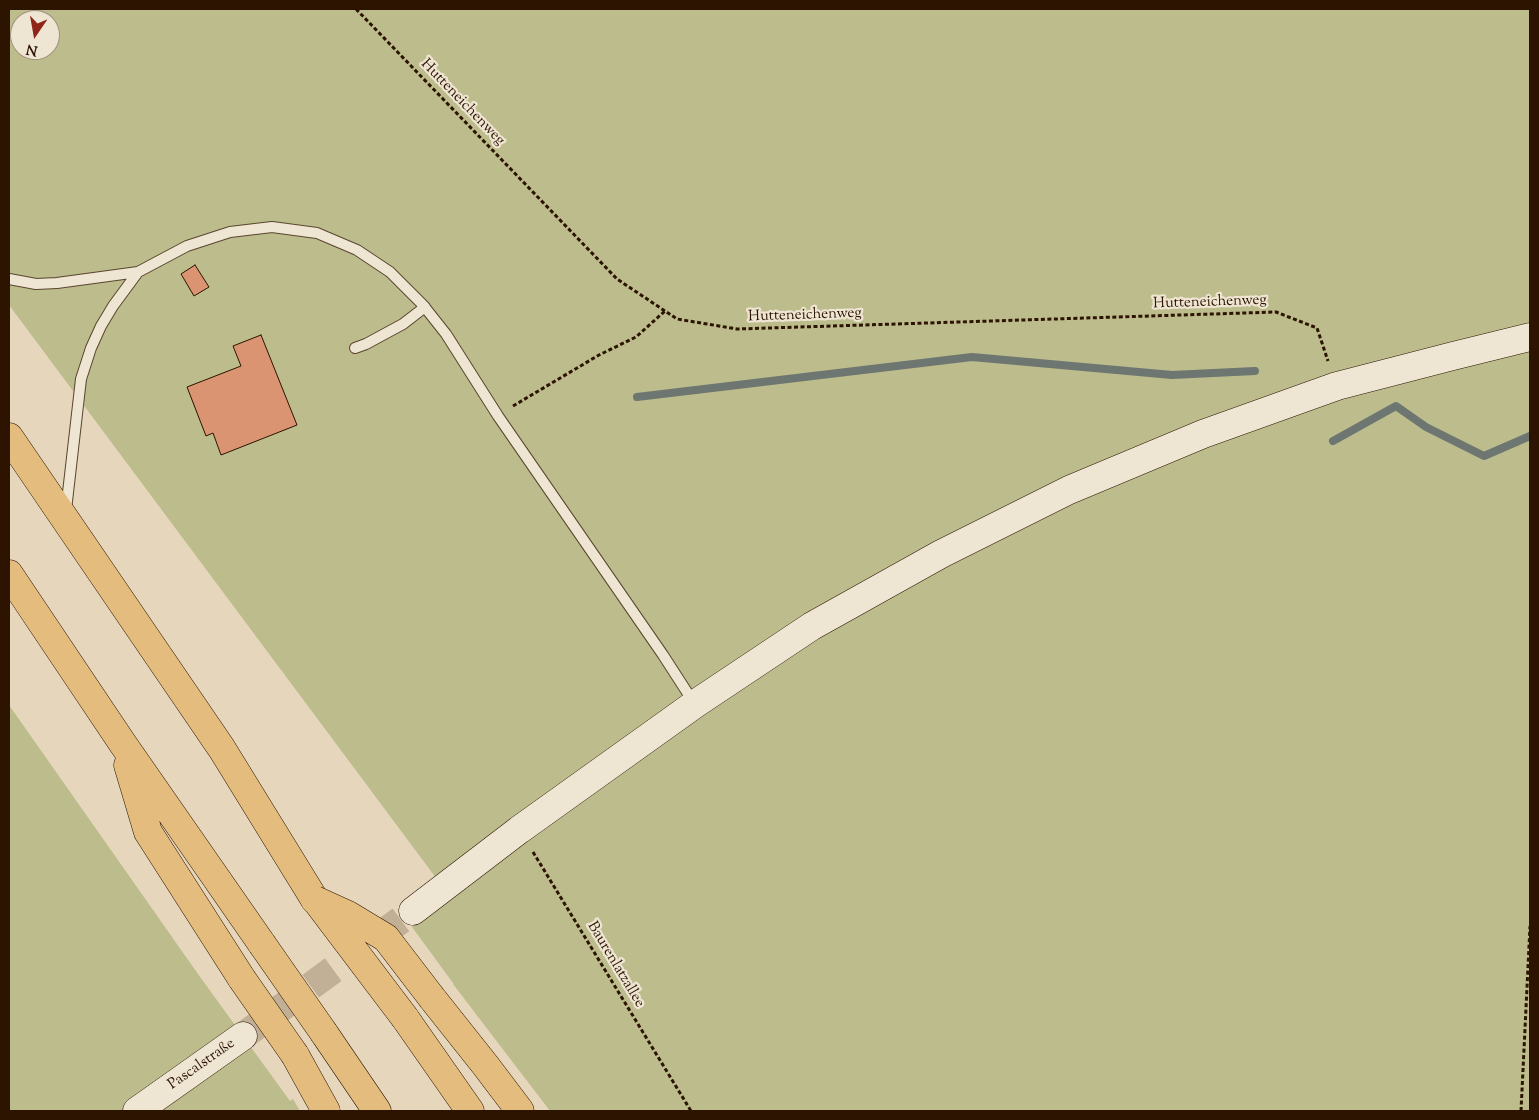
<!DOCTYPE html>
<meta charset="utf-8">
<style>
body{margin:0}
#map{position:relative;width:1539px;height:1120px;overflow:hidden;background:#e6d7bc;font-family:"Sorts Mill Goudy",serif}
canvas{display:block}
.frame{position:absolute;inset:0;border:10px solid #2c1400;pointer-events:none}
.north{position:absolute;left:10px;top:10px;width:50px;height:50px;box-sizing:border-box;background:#efe5d3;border:1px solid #a1917f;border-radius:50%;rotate:192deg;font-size:14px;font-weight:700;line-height:20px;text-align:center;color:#2c1400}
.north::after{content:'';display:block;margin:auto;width:18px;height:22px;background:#8f2418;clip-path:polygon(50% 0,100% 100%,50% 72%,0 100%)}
</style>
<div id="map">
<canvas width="1539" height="1120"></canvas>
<div class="frame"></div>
<div class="north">N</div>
</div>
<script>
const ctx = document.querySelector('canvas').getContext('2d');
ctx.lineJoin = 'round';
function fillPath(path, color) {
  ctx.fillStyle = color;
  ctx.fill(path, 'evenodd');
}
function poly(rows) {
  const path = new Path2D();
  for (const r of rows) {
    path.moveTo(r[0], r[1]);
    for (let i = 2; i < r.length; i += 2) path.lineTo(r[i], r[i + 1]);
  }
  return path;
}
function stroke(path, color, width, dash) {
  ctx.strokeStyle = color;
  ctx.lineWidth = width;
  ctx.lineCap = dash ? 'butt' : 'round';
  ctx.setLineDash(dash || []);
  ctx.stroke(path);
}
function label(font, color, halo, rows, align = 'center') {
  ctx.font = font + ' "Sorts Mill Goudy",serif';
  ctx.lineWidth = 4.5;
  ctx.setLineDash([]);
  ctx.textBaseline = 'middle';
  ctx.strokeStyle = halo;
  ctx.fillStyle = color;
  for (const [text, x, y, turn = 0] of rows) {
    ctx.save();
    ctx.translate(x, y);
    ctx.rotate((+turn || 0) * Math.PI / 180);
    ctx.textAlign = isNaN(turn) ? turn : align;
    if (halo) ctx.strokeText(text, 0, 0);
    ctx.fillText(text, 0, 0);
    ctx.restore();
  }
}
fillPath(poly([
 [9,9,1530,9,1530,1111,550,1111,453,984,453,983,412,927,451,898,9,305],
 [20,20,50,20,50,50,20,50],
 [9,705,198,974,290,1101,293,1099,300,1111,9,1111]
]), '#bcbc8c');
stroke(poly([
 [637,397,972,357,1172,375,1255,371],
 [1333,441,1396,406,1426,427,1484,456,1530,436]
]), '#6d7670', 8);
const building = poly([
 [195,265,209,287,194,296,181,274,195,265],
 [261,335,297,425,221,455,213,433,206,436,187,387,241,366,233,346,261,335]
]);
fillPath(building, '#da9471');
stroke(building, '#2c1400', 1);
stroke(poly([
 [243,1036,413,911]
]), '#c1b096', 28, [28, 14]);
const lane = poly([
 [9,279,36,284,57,283,138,272,187,246,230,232,272,227,317,233,357,250,390,272,423,305,446,334,498,416,663,655,694,703],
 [355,348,366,344,403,324,425,307],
 [66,510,81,379,91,348,101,326,113,306,138,272]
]);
const secondary = poly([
 [413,911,519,830,695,704,812,626,941,554,1069,490,1203,434,1337,386,1453,356,1530,337],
 [137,1111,243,1036]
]);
const highway = poly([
 [9,437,222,749,315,900],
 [9,574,123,744,262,944],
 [128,765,148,832,242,979],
 [432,998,486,1066,520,1111],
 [405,1018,470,1111],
 [324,1033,377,1111],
 [295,1055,326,1111]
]);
stroke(lane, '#5a452f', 12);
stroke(secondary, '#2c1400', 29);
stroke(highway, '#2c1400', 29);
stroke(poly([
 [356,9,617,279,677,319,737,329,1276,312,1317,328,1328,361],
 [513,406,599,355,636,337,665,311],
 [533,852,691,1111],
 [1521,1111,1530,926]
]), '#2c1400', 3, [4, 2.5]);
stroke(lane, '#efe5d3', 10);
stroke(secondary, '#efe5d3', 28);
stroke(highway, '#e3bc7e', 28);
const highwayBridge = poly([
 [315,900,348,915,386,938,432,998],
 [318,903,405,1018],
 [262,944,324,1033],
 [242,979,295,1055]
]);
stroke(highwayBridge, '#2c1400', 29, []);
stroke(highwayBridge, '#e3bc7e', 28);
label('15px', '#2c1400', '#efe5d3', [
 ["Hutteneichenweg",462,103,46],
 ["Hutteneichenweg",1210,303,-2],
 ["Hutteneichenweg",805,316,-2],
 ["Baurenlatzallee",615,965,59],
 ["Pascalstraße",202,1065,-35]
]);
</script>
